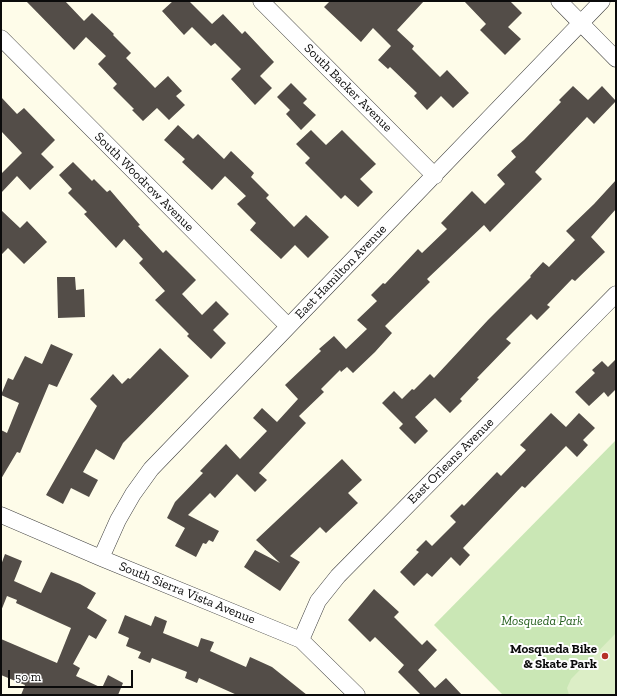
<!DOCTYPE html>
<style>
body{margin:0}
#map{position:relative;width:617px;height:696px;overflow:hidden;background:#fefce9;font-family:"Zilla Slab",serif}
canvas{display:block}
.frame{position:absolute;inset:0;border:2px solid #0b0b0b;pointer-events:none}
.scale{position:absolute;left:8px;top:670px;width:125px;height:18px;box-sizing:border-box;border:2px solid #0b0b0b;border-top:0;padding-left:5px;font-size:12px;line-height:14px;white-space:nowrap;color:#0b0b0b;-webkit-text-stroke:3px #fff;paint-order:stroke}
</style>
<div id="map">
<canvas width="617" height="696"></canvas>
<div class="frame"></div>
<div class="scale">50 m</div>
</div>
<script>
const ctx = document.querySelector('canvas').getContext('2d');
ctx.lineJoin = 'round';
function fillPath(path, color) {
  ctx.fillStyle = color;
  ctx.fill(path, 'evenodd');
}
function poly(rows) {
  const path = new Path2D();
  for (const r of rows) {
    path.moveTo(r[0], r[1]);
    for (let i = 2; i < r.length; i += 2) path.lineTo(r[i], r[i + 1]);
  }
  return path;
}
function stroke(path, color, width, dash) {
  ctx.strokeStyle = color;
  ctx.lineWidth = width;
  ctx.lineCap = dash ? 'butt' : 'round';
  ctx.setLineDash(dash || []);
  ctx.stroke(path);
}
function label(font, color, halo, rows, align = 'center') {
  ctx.font = font + ' "Zilla Slab",serif';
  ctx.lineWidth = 4;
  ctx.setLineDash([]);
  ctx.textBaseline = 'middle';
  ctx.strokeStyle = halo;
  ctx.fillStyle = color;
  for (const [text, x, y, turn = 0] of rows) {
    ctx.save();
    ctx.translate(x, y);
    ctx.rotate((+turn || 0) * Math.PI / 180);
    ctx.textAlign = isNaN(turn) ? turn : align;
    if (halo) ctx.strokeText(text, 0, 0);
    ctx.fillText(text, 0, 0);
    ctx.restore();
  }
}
fillPath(poly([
 [616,440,616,695,503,695,434,625]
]), '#cae7b5');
fillPath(poly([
 [616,633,616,695,569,695,567,688,571,679]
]), '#dceec6');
fillPath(poly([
 [26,1,65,1,84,21,92,13,114,34,113,35,131,53,126,58,155,88,168,76,182,91,176,96,185,105,169,120,157,108,143,121,132,110,134,109,113,88,117,84,98,64,106,56,86,37,74,50],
 [173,1,189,1,212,24,223,14,242,34,245,31,274,62,260,76,272,88,255,105,231,79,241,69,215,43,211,46,192,27,184,35,162,11],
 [330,1,424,1,397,30,414,46,412,49,440,77,447,70,469,93,453,108,441,96,427,110,414,96,417,93,390,67,388,69,378,60,391,46,373,28,361,42,324,7],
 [464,1,510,1,522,13,508,27,521,39,505,55,480,30,486,24],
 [291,83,307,99,303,103,316,115,301,130,286,114,290,110,277,97],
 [573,86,588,100,602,86,616,101,594,124,587,117,535,172,542,179,490,232,484,225,427,279,430,282,385,326,392,333,375,352,353,373,347,367,341,372,340,370,321,389,324,392,299,416,306,423,259,473,267,480,255,492,237,474,215,498,210,493,188,515,219,531,213,542,209,540,206,544,203,543,196,557,175,546,185,528,167,518,175,502,203,473,200,471,226,444,240,459,267,431,253,418,262,408,277,422,298,399,285,385,321,351,319,349,334,336,346,349,367,329,357,320,377,301,371,295,383,283,385,284,418,249,422,253,447,229,441,223,472,191,485,204,505,184,497,175,516,157,511,151,524,140,561,102,559,100],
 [1,97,17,114,24,108,55,140,41,154,54,167,30,190,17,176,1,193,1,174,22,153,1,131],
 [178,125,193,139,198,134,224,159,231,151,254,173,251,177,269,195,266,198,294,227,306,215,329,237,308,258,295,245,281,259,250,230,256,223,237,204,246,196,225,176,212,190,182,162,185,159,164,140],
 [311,130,326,145,342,130,376,164,360,179,373,192,358,207,345,195,341,199,305,163,310,158,296,144],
 [73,162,92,181,94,179,107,192,110,190,140,225,138,226,163,253,166,250,196,280,182,294,202,315,216,301,229,314,213,330,226,343,211,359,187,336,189,334,155,300,165,291,139,263,143,259,124,239,116,248,84,214,87,212,68,193,72,189,59,175],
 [616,180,616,209,591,237,605,252,575,281,572,279,547,305,550,307,537,320,531,314,506,339,511,343,477,378,479,379,460,399,462,401,450,413,435,398,415,417,428,431,415,444,399,428,403,424,382,403,394,391,402,399,412,389,414,390,430,374,434,378,488,320,531,277,530,276,543,262,549,267,575,240,566,231,594,204],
 [1,210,20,228,27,221,47,242,24,264,8,248,1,255],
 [57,277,75,277,76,290,84,289,85,317,58,318],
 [51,344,73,354,57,387,49,384,20,453,17,452,1,479,1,430,7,433,19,403,1,395,8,378,13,380,25,356,42,364],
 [160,348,189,376,123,443,114,460,96,449,83,472,98,480,89,497,71,488,63,504,46,495,97,406,90,399,113,374,122,384,128,378,130,379],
 [616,359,616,389,608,397,604,392,589,406,575,392,595,373,592,370,602,361,608,367],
 [551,413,566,427,579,413,595,428,583,440,588,445,577,457,566,446,525,488,522,486,463,548,470,555,460,566,451,557,432,577,427,573,414,586,400,572,419,552,416,550,426,540,432,546,456,522,450,516,462,504,464,506,497,472,501,476,526,450,520,445],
 [342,459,362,480,348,493,358,503,326,533,320,527,290,556,300,562,280,591,244,567,255,550,280,563,256,540],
 [5,554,22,561,14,581,41,593,51,572,80,584,96,593,87,608,107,620,96,639,89,635,73,664,80,668,76,676,102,688,108,675,123,683,118,695,21,695,25,685,1,675,1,639,57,663,71,628,16,603,17,600,7,596,1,611,1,565],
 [374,589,399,612,394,617,422,645,427,640,437,650,418,670,435,688,446,678,462,695,421,695,398,672,404,665,375,637,370,642,348,620],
 [125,615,151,626,155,616,167,621,163,633,198,647,201,638,214,642,210,651,246,667,250,657,272,667,307,695,237,695,199,678,197,683,185,678,187,672,152,658,150,663,138,658,141,652,126,646,129,638,118,633]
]), '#534d48');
const street = poly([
 [261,1,435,176],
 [559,1,616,59],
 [1,38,288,326],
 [1,515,101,558,301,640,357,695],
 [101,558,118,520,133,494,151,469,602,1],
 [301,640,318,601,338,576,616,294]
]);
stroke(street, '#3e3e3e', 17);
stroke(street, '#fff', 16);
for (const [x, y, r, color] of [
 [605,656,4,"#b53028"]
]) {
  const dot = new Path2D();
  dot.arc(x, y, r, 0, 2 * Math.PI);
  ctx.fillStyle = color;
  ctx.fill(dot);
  stroke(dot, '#fff', 1.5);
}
label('13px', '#0b0b0b', '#fff', [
 ["South Backer Avenue",348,88,45],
 ["South Woodrow Avenue",144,182,45],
 ["East Hamilton Avenue",341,272,-46],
 ["East Orleans Avenue",451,461,-45],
 ["South Sierra Vista Avenue",187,593,22]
]);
label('italic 13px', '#255f1e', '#fff', [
 ["Mosqueda Park",542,621]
]);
label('bold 13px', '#0b0b0b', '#fff', [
 ["Mosqueda Bike",597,649],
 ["& Skate Park",597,664]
], 'right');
</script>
